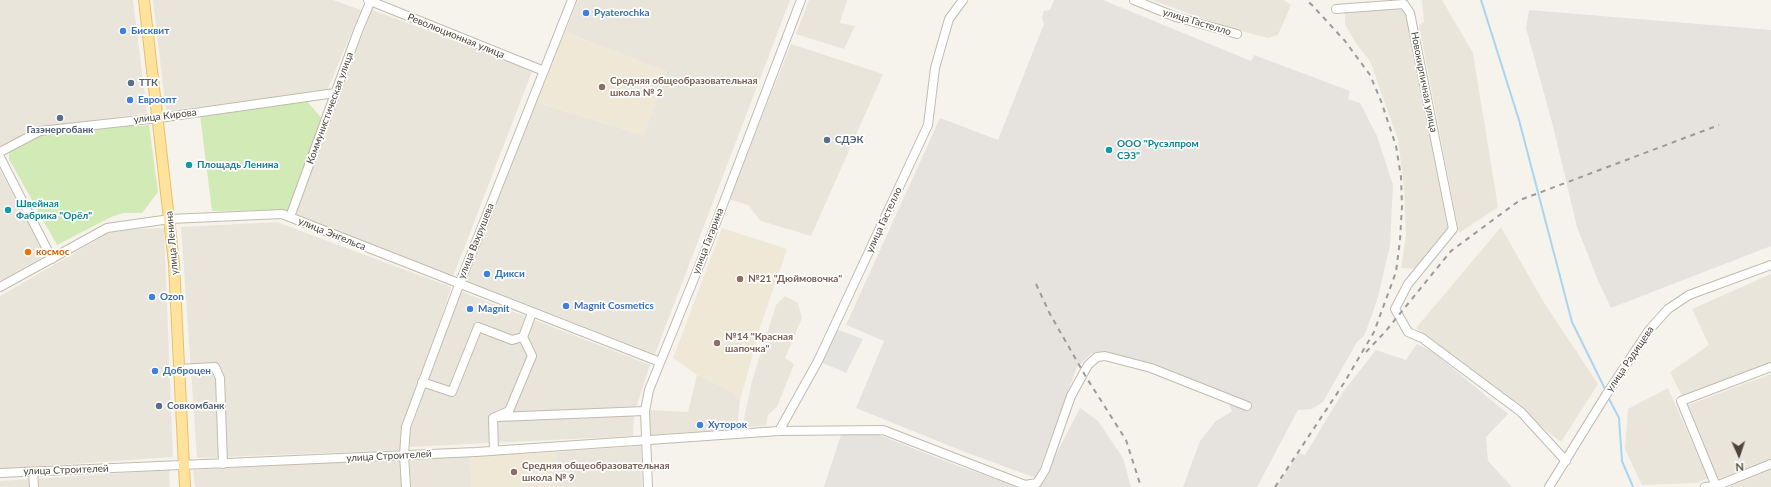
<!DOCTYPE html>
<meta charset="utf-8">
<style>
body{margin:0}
#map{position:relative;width:1771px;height:487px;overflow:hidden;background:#f6f3ec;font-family:Lato,sans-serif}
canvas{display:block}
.north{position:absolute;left:1719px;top:435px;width:40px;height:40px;-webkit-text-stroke:3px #fff;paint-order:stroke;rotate:177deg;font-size:11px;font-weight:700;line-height:16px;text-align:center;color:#4b4439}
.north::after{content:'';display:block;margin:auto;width:14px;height:18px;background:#4b4439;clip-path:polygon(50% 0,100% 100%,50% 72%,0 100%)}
</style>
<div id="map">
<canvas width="1771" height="487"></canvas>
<div class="north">N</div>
</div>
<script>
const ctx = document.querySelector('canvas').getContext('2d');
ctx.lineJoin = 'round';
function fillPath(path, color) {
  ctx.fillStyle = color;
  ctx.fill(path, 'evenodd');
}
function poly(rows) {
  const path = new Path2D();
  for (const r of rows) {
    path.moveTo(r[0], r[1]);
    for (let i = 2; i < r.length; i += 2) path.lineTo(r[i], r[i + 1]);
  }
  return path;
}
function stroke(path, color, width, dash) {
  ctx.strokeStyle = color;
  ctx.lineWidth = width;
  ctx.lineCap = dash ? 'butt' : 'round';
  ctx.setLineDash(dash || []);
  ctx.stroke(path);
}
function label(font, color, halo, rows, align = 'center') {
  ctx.font = font + ' Lato,sans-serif';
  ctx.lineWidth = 3.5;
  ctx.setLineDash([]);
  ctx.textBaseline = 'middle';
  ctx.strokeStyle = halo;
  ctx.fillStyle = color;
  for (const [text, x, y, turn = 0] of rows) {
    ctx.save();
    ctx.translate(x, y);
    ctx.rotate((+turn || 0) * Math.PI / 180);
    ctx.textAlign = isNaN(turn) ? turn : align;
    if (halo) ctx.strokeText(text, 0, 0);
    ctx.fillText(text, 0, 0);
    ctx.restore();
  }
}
fillPath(poly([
 [0,0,133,0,147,113,39,128,7,146,0,147],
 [153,0,333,0,361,10,327,91,166,111],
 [578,0,790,0,655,354,464,280,536,102,643,135,667,72,565,32],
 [809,0,847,0,840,23,855,26,844,49,796,34],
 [1152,0,1284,0,1291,5,1278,35,1268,38,1226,27],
 [1422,0,1442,0,1473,53,1498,207,1459,233,1419,25,1424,22],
 [1402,5,1409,16,1448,231,1436,243,1416,269,1401,268,1406,236,1404,188,1398,140,1370,61,1355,42,1345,24,1345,11],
 [372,10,533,69,453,277,293,214],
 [791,44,883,74,811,236,761,221,748,205,729,199],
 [0,170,46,255,0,281],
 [277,222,451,287,400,450,197,458,181,227],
 [1501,227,1543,301,1598,384,1561,442,1416,328],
 [164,228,173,457,0,469,0,296,114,230],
 [1771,274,1771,363,1683,398,1670,372,1709,345,1692,309],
 [460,291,650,365,634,414,633,436,409,447,410,432],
 [785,296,798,303,802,318,785,358,794,364,777,407,768,415,766,426,747,427,744,419,752,381,776,305],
 [1771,374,1771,459,1718,479,1688,405],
 [697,375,730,390,740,401,737,429,650,435,650,410,688,412],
 [1668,388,1708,478,1697,483,1642,485,1625,449,1628,409],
 [641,446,642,487,558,487,556,452],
 [470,456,472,487,411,487,409,458],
 [401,458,402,487,195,487,193,470],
 [169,470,170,487,0,487,0,481],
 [1771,470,1771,487,1728,487]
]), '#eae5da');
fillPath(poly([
 [1054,0,1103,0,1251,61,1254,55,1350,91,1348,99,1360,103,1377,136,1393,185,1390,245,1378,297,1372,315,1364,336,1357,342,1323,402,1312,409,1298,410,1257,487,1183,487,1200,441,1215,422,1232,411,1225,394,1158,366,1117,355,1099,352,1091,354,1077,367,1036,478,965,452,856,408,884,341,846,325,940,118,998,140,1044,24,1042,18,1044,11,1050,10],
 [1529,10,1771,30,1771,246,1611,308,1599,283,1577,227,1553,126,1526,28],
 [1417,344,1433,352,1508,414,1486,437,1488,461,1512,487,1276,487,1299,453,1305,455,1343,392,1376,350,1406,360],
 [1080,408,1098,421,1123,458,1131,487,1039,487],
 [841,435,879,435,958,466,1018,487,824,487]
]), '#e6e2dd');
fillPath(poly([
 [565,32,667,72,643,135,536,102],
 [722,228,787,249,760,328,740,401,730,390,697,375,673,358],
 [556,452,558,487,472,487,470,456]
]), '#efe8d6');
fillPath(poly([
 [307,101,323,120,288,210,212,211,200,114],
 [138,122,139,126,149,125,158,192,142,213,123,213,111,217,57,245,9,159,9,154,10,149,39,136,50,133]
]), '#d2eab5');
fillPath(poly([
 [836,329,863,339,846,373,821,362]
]), '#e5e3e0');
stroke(poly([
 [1481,0,1519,120,1572,322,1606,391],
 [1608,397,1619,418,1622,461,1633,487]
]), '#a9d4f2', 2);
const minor = poly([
 [368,0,544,71],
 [1134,0,1176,17,1237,34],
 [1336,9,1404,4,1410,13,1453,229,1408,284,1395,309,1408,332,1422,338,1521,412,1566,461],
 [0,152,40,131,159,118,335,93],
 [0,157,52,259],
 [290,217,358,31,371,0],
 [0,287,107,228,170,219,282,214,660,362],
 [179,369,215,367,220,378,223,464],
 [422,382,452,392,478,327,512,340,523,337],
 [498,417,645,411],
 [779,431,818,361,928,125,935,68,949,19,963,0],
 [494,451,493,418,509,411,532,356,523,337,532,313],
 [33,472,34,487],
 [0,473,476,452,779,431,883,430,1025,485,1037,483,1045,470,1071,396,1088,365,1097,357,1105,356,1151,368,1247,406],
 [1716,486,1681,401,1771,367],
 [406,487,404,455,406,427,459,285,572,0],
 [648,487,645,411,649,390,706,249,801,0],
 [1549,487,1606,395,1649,330,1668,309,1689,295,1771,265],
 [1705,487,1716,486,1771,464]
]);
const major = poly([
 [144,0,174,263,185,487]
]);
stroke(minor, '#c2bbae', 10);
stroke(major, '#e6c16a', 12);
stroke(minor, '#fff', 8);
stroke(major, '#ffe39c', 10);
stroke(poly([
 [1036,284,1050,314,1086,377,1126,440,1141,487],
 [1366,352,1385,332,1451,251,1520,200,1719,125],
 [1275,487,1344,383,1374,332,1396,272,1400,240,1402,206,1401,177,1396,146,1381,101,1370,75,1345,41,1312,5,1306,0]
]), '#9a9a9a', 2, [5, 5]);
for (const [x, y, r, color] of [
 [586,13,4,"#3f7fe0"],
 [123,31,4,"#3f7fe0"],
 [131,83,4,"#5c6f8a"],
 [602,87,4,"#8d6e63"],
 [130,100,4,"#3f7fe0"],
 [60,118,4,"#5c6f8a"],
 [827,140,4,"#5c6f8a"],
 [1109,150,4,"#0f9aa8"],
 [189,165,4,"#0f9aa8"],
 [8,210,4,"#0f9aa8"],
 [28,252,4,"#e8710a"],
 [487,274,4,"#3f7fe0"],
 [740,279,4,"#8d6e63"],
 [152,297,4,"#3f7fe0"],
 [566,306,4,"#3f7fe0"],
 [470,309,4,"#3f7fe0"],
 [717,343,4,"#8d6e63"],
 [155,371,4,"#3f7fe0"],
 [159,406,4,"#5c6f8a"],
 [700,425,4,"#3f7fe0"],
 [514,472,4,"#8d6e63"]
]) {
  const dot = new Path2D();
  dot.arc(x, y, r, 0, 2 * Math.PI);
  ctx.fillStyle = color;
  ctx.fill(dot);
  stroke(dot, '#fff', 1.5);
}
label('bold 10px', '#366cbe', '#fff', [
 ["Pyaterochka",594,13],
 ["Бисквит",131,31],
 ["Евроопт",138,100],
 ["Дикси",495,274],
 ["Ozon",160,297],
 ["Magnit Cosmetics",574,306],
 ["Magnit",478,309],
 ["Доброцен",163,371],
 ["Хуторок",708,425]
], 'left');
label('10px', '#4b4439', '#fff', [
 ["улица Гастелло",1197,22,17],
 ["Революционная улица",456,36,22],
 ["Новокирпичная улица",1424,82,79],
 ["Коммунистическая улица",330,108,-70],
 ["улица Кирова",165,116,-7],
 ["улица Гастелло",884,220,-65],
 ["улица Энгельса",332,234,22],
 ["улица Вахрушева",476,241,-68],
 ["улица Гагарина",708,241,-69],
 ["улица Ленина",172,243,-95],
 ["улица Радищева",1630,359,-56],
 ["улица Строителей",389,456,-3],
 ["улица Строителей",66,470,-2]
]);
label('bold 10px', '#785e54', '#fff', [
 ["Средняя общеобразовательная",610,81],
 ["школа № 2",610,93],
 ["№21 \"Дюймовочка\"",748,279],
 ["№14 \"Красная",725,337],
 ["шапочка\"",725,349],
 ["Средняя общеобразовательная",522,466],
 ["школа № 9",522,478]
], 'left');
label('bold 10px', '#4e5e75', '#fff', [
 ["ТТК",139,83],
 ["Газэнергобанк",60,130,"center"],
 ["СДЭК",835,140],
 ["Совкомбанк",167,406]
], 'left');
label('bold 10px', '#0d838f', '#fff', [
 ["ООО \"Русэлпром",1117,144],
 ["СЭЗ\"",1117,156],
 ["Площадь Ленина",197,165],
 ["Швейная",16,204],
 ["Фабрика \"Орёл\"",16,216]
], 'left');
label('bold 10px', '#c56008', '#fff', [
 ["космос",36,252]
], 'left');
</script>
